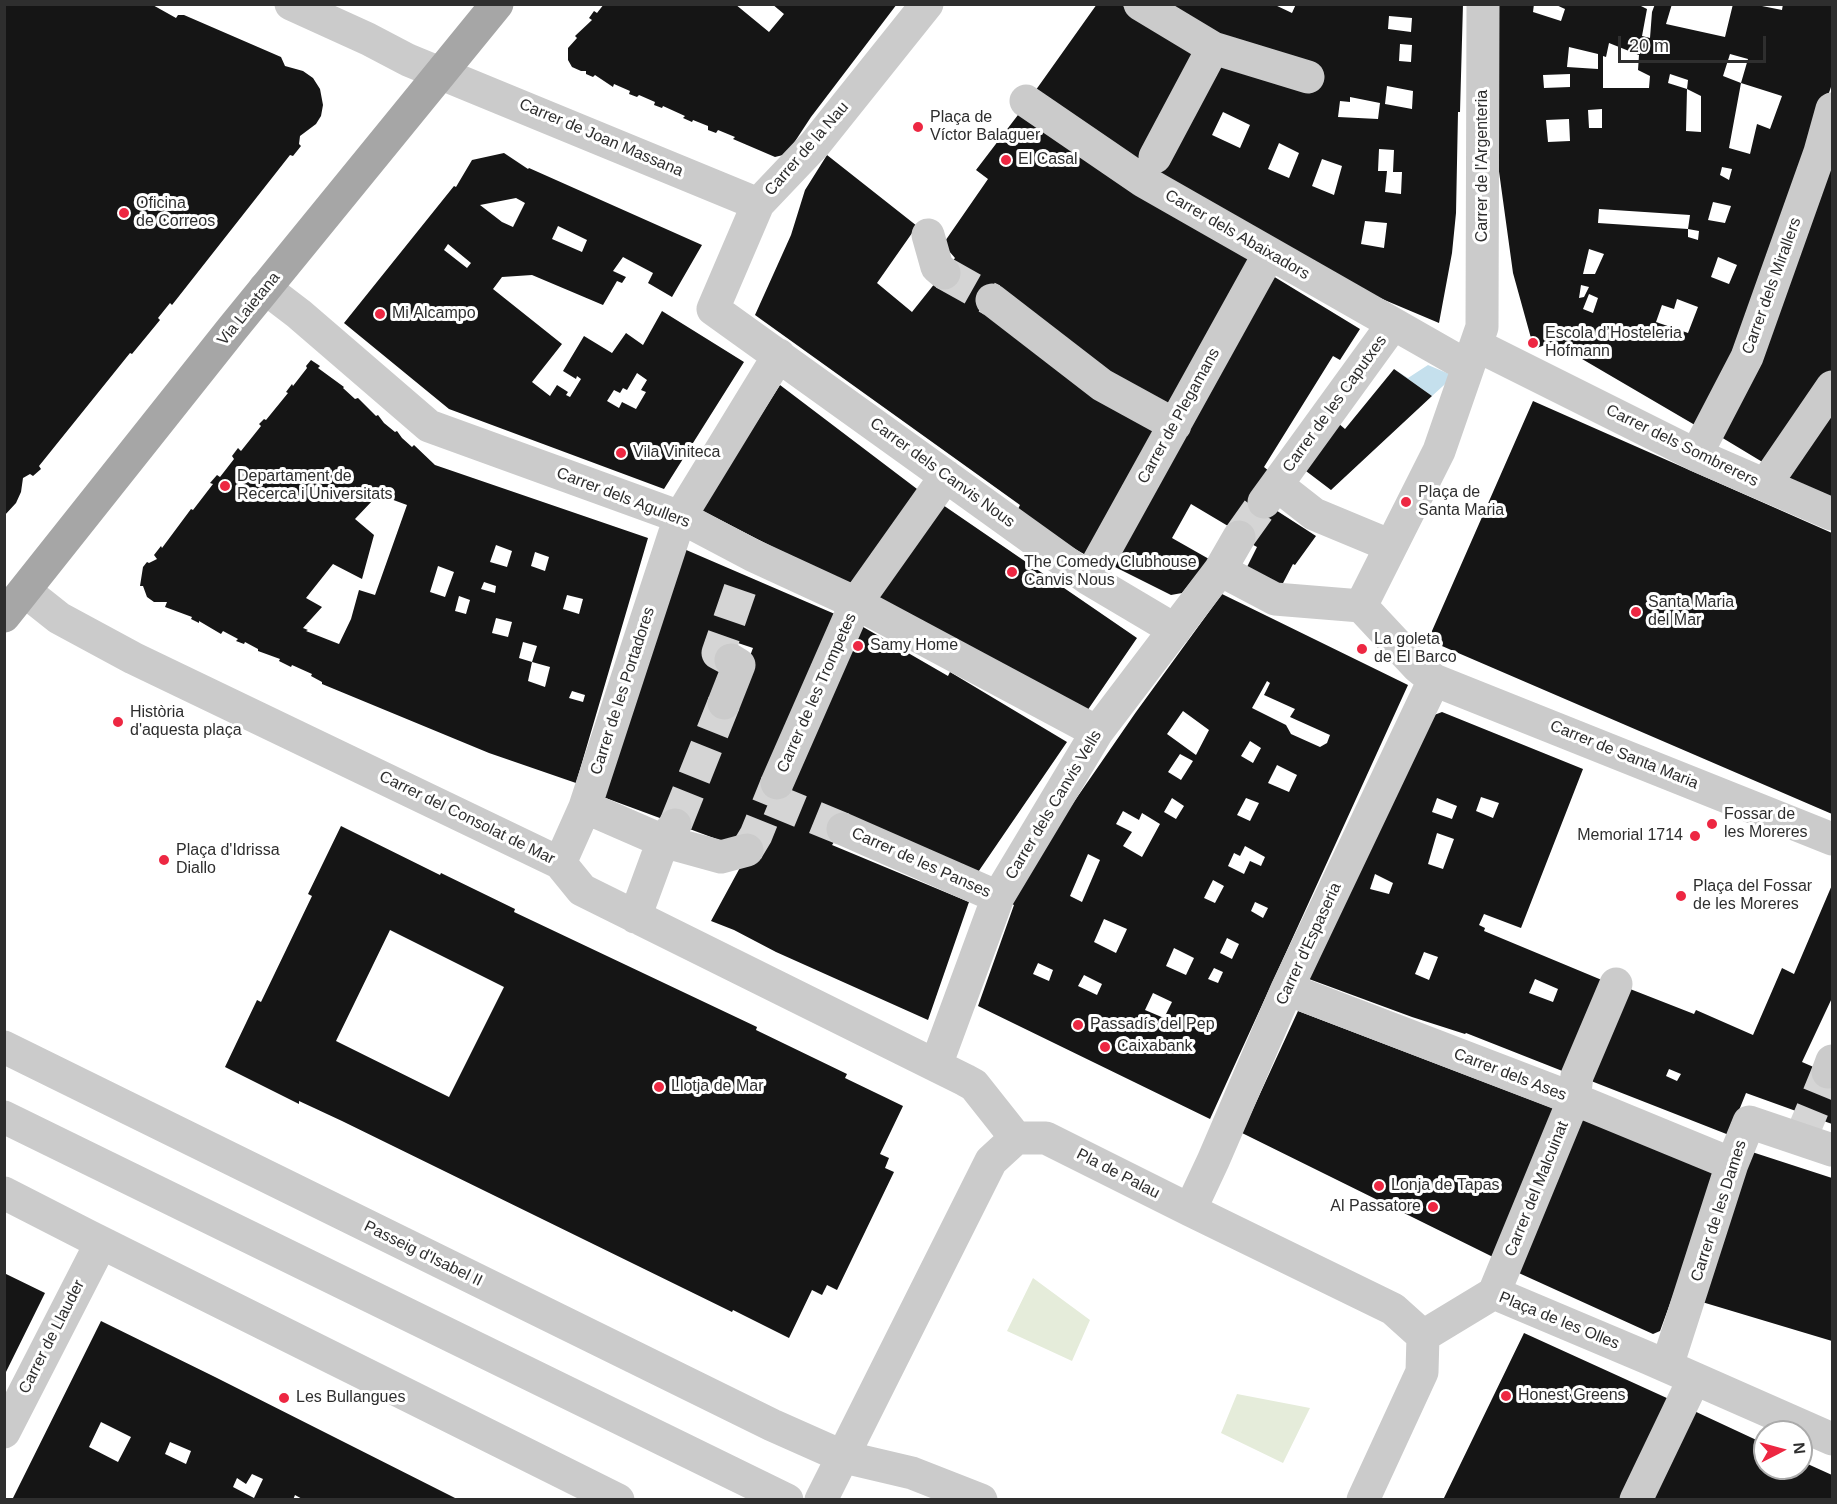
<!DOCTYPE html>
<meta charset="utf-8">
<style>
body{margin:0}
#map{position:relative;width:1837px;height:1504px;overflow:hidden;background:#fff;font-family:Helvetica,sans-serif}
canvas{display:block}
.frame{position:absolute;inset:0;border:6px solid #2e2e2e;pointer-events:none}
.north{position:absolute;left:1753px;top:1420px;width:60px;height:60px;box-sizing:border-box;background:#fff;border:2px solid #ababab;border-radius:50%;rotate:84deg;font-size:16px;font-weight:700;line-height:24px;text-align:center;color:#2e2e2e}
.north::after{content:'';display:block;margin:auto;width:21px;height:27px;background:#ed2742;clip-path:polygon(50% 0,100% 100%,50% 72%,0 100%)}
.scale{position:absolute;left:1618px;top:36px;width:148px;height:27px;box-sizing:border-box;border:3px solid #2e2e2e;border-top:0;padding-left:8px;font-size:18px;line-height:21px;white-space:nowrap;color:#2e2e2e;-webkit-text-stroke:4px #fff;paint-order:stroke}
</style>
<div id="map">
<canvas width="1837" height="1504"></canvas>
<div class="frame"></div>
<div class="north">N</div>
<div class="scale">20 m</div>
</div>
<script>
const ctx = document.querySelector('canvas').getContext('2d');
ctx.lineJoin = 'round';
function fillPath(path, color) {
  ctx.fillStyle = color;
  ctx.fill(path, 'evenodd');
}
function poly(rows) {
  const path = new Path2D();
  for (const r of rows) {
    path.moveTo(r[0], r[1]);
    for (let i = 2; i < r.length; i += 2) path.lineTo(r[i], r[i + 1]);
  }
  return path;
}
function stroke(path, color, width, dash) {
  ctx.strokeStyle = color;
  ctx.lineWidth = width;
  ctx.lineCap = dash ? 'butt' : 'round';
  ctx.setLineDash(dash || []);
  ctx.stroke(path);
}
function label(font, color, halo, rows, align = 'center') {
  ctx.font = font + ' Helvetica,sans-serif';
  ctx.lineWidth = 6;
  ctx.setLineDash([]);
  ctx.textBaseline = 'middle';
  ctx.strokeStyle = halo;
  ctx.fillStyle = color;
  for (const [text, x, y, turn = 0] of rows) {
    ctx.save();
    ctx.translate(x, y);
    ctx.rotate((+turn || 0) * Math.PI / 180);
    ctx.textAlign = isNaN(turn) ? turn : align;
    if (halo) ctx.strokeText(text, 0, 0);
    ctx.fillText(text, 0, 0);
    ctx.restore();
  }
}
fillPath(poly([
 [1033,1278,1090,1320,1072,1361,1007,1331],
 [1237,1394,1310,1408,1283,1463,1221,1433]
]), '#e5ecda');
fillPath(poly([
 [1428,365,1454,376,1432,396,1394,369,1408,378]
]), '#c5e0ed');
fillPath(poly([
 [4,4,151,4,176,18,178,15,184,15,281,57,285,66,303,71,313,78,320,89,323,105,321,116,316,124,300,136,299,144,301,146,293,156,290,155,172,305,170,303,158,318,160,320,132,354,130,353,39,466,41,469,33,476,30,474,23,478,21,492,16,503,4,516],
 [604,4,735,4,769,32,784,14,772,4,897,4,811,117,790,149,783,155,775,157,733,139,735,137,718,130,716,133,708,130,708,126,693,120,692,122,683,118,685,116,663,106,662,108,654,105,655,102,639,95,637,97,629,94,630,91,614,84,613,87,595,75,593,77,586,74,586,71,581,71,572,67,568,60,568,48,577,38,575,36,592,20,589,18,594,11,597,13],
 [1097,4,1120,4,1198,55,1140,166,1033,94],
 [1162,4,1273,4,1292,13,1296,4,1463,4,1460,112,1458,112,1456,213,1452,253,1439,323,1323,274,1155,172,1212,60,1237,52],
 [1389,16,1412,18,1411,32,1388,29],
 [1400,44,1412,45,1411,62,1399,61],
 [1387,86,1413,91,1412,109,1385,104],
 [1350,97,1380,103,1378,119,1338,117,1340,101,1350,102],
 [1223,112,1250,125,1240,148,1212,135],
 [1279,143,1299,153,1289,178,1268,169],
 [1379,149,1394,150,1393,172,1402,172,1401,194,1385,192,1387,171,1378,171],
 [1322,159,1342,166,1334,195,1312,186],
 [1365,221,1387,223,1384,248,1361,244],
 [1499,4,1534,4,1533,12,1561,21,1565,9,1554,4,1637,4,1647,9,1642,36,1650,38,1652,12,1655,4,1672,4,1666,24,1725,37,1733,4,1752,4,1782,10,1783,4,1832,4,1832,84,1779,239,1700,428,1553,342,1534,349,1513,273,1497,157],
 [1609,43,1639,55,1638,70,1650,76,1649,88,1603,88,1603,56,1606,57],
 [1569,47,1598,54,1598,69,1567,67],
 [1730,54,1748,59,1741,83,1782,96,1770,129,1757,124,1750,154,1729,148,1741,83,1723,76],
 [1570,74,1570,87,1544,88,1543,75],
 [1670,74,1688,80,1687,89,1701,96,1701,132,1686,131,1687,89,1668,83],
 [1602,109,1602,128,1589,128,1588,110],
 [1569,119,1570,141,1548,142,1546,120],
 [1722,167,1732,169,1729,180,1720,175],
 [1713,202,1731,206,1725,223,1708,220],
 [1599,209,1690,215,1688,229,1699,231,1698,240,1688,237,1688,229,1598,223],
 [1589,249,1604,254,1595,274,1583,274],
 [1718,257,1737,265,1729,284,1711,277],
 [1581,285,1589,287,1584,297,1579,298],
 [1589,294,1598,298,1593,313,1583,309],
 [1677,299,1698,307,1688,333,1656,322,1662,305,1674,309],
 [1021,111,1253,260,1091,558,1015,515,1020,505,755,315,791,235,805,190,827,155,917,226,877,283,912,312,955,258,943,244,988,179,976,170],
 [1832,144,1832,373,1769,466,1721,437],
 [504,153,528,169,529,168,702,245,672,297,648,283,653,273,623,257,613,271,626,277,622,283,617,281,603,305,532,275,502,277,493,289,562,344,532,382,550,396,557,385,568,392,566,395,570,397,581,379,577,376,576,379,563,371,584,336,612,353,626,333,643,345,662,311,744,362,664,489,449,409,344,323,454,186,456,187,472,160],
 [516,198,525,203,513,227,502,222,480,205],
 [558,226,587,240,582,252,552,239],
 [448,244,471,263,467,268,444,250],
 [637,373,647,380,641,390,646,392,636,409,622,402,619,408,607,401,614,390,620,393,623,388,627,390],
 [1268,273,1360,329,1340,360,1333,356,1264,467,1270,472,1254,496,1316,536,1295,565,1293,564,1282,585,1247,567,1257,547,1226,530,1228,526,1191,504,1172,538,1209,559,1182,593,1171,595,1107,563],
 [311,360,320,366,318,368,344,387,343,388,355,399,358,398,376,416,378,415,384,423,395,432,397,431,402,438,412,447,414,445,435,465,648,538,576,783,489,753,322,684,322,682,311,676,312,674,292,665,291,667,279,661,280,659,258,651,258,649,245,642,244,644,236,641,238,639,223,631,221,634,199,621,199,623,191,619,192,617,165,607,167,602,154,602,147,597,143,586,140,586,143,567,147,562,149,563,157,559,154,555,161,546,162,548,191,509,193,510,213,484,210,483,217,475,220,477,234,459,232,456,238,448,241,451,261,426,259,424,264,419,266,420,288,393,286,392,292,384,293,386,307,368,306,366],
 [379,497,388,498,407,505,375,595,359,590,351,619,339,644,306,631,308,630,303,628,322,607,306,598,333,564,362,579,374,535,355,519,373,500],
 [496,545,512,551,507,567,490,562],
 [535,552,549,557,545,571,531,566],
 [438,566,454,572,445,597,430,592],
 [484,582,496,586,495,593,481,589],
 [567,595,583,599,579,614,563,609],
 [459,596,470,600,466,614,455,611],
 [496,618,512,622,508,637,492,633],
 [523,642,537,646,532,662,550,667,545,687,528,681,532,662,519,658],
 [572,691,585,695,583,702,569,698],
 [1394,369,1432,396,1331,490,1302,468,1338,423,1345,429],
 [780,385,921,492,856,590,701,510],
 [1533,401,1832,533,1832,814,1428,640],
 [1832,407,1832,499,1787,479],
 [940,503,1137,638,1087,711,872,596],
 [677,546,858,624,948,676,950,672,1067,742,974,878,843,829,832,845,969,902,928,1020,776,952,734,930,711,921,749,851,603,797],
 [738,643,753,648,731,706,715,700],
 [1222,594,1408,685,1210,1119,978,1006,1014,905,1012,904,1051,835,1136,712],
 [1267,681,1270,683,1264,695,1295,709,1290,717,1330,735,1327,743,1320,747,1291,734,1286,725,1252,708],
 [1183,711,1209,730,1196,755,1167,734],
 [1250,741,1261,748,1253,763,1241,756],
 [1180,754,1193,761,1181,780,1168,772],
 [1277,765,1297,775,1289,792,1268,783],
 [1172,798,1184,806,1176,819,1164,812],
 [1246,798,1259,803,1250,821,1237,815],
 [1123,811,1139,820,1142,813,1160,824,1142,857,1123,846,1132,832,1116,824],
 [1245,846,1265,857,1261,866,1250,861,1244,874,1228,866,1234,853,1240,856],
 [1088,854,1100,860,1082,902,1070,896],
 [1213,880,1224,886,1215,903,1204,898],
 [1255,902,1268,908,1263,918,1251,911],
 [1104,919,1127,929,1116,953,1094,942],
 [1227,938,1239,944,1232,959,1220,953],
 [1174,948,1194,958,1186,975,1166,966],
 [1038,963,1053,970,1049,981,1033,974],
 [1214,968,1223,972,1218,983,1208,979],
 [1084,975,1102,984,1097,995,1078,986],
 [1153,993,1172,1002,1164,1018,1145,1010],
 [1442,712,1583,769,1521,928,1484,914,1479,925,1485,928,1484,931,1609,983,1570,1074,1466,1033,1465,1034,1412,1017,1309,979,1429,717],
 [1481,797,1499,803,1493,818,1476,811],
 [1437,798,1457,806,1452,819,1432,812],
 [1437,833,1454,839,1443,869,1428,864],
 [1375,874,1393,883,1389,894,1370,889],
 [1424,952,1438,957,1429,980,1415,974],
 [1535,979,1558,989,1553,1002,1529,993],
 [341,826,440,875,441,873,515,909,514,912,757,1027,756,1030,847,1074,845,1078,903,1106,880,1154,889,1158,885,1168,894,1172,837,1290,827,1285,822,1295,812,1290,789,1338,733,1310,732,1312,342,1121,299,1101,299,1104,225,1067,257,1000,261,1002,312,896,308,894],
 [390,930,504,987,449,1097,336,1041],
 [1832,885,1832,998,1802,1062,1832,1075,1832,1124,1746,1093,1729,1135,1586,1079,1625,987,1694,1014,1696,1010,1753,1035,1782,968,1794,974],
 [1669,1069,1681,1074,1677,1081,1666,1076],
 [1298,1011,1560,1111,1495,1258,1242,1133],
 [1575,1116,1718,1172,1660,1331,1653,1334,1510,1269],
 [1752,1152,1832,1178,1832,1341,1702,1302],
 [4,1273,45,1293,4,1376],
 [101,1321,215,1377,459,1500,304,1500,295,1495,293,1500,12,1500],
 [101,1422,131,1437,118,1462,89,1447],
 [170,1442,191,1451,186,1464,165,1454],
 [252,1474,263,1479,254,1498,233,1487,237,1478,246,1484],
 [1524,1333,1669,1399,1622,1500,1443,1500],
 [1692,1410,1765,1444,1765,1468,1801,1468,1801,1461,1832,1475,1831,1500,1650,1500]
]), '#151515');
stroke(poly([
 [944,273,992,300],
 [1239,537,1264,502],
 [731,660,718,653,745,575],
 [770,799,843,829],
 [676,823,724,703],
 [747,850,756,835,777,783],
 [1800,1140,1828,1072]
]), '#d5d5d5', 33, [33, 16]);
stroke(poly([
 [291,4,368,39,408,60,758,204],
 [927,4,815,144,758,204,713,309,1089,579,1175,630],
 [1140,4,1213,48,1155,157],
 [1213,48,1308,77],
 [1026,101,1143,181,1455,359],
 [928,235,937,267,944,273],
 [265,288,299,314,429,426,680,517,752,555,856,603,1097,732],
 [992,300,1102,385,1175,425],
 [1476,345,1696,455,1832,514],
 [1696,455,1747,357,1820,152,1832,109],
 [1277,485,1314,514,1391,546],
 [1765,485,1832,387],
 [1264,502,1393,324],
 [1220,570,1275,599,1361,606,1418,667,1434,680,1832,839],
 [1089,579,1269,254],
 [25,591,59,618,133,658,560,863,582,890,965,1080,974,1085,1016,1138],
 [1361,606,1439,451,1482,327,1483,4],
 [724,703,739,665,731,660],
 [777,783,856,603,946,476],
 [585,807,663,841,721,857,747,850],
 [843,829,998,897],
 [560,863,585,807,680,517,779,355],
 [635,917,663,841,675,825],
 [1287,989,1574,1099,1732,1164],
 [4,1047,772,1425,844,1457,912,1473,981,1500],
 [936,1065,998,897,1097,732,1220,570,1239,537],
 [1828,1072,1832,1061],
 [4,1117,787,1500],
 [4,1193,90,1237,618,1500],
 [1190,1210,1213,1161,1287,989,1434,680],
 [1494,1293,1574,1099,1577,1076,1616,984],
 [1423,1336,1494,1293,1648,1358,1832,1439],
 [1667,1366,1732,1164,1749,1122,1832,1150],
 [4,1432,101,1243],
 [821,1500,991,1161,1016,1138,1046,1138,1190,1210,1393,1309,1423,1336,1422,1372,1363,1500],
 [1636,1500,1694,1379]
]), '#cbcbcb', 33);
stroke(poly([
 [4,616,232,329,497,4]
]), '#a6a6a6', 33);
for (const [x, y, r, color] of [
 [918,127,6,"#ed2742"],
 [1006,160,6,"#ed2742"],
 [124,213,6,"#ed2742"],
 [380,314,6,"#ed2742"],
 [1533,343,6,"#ed2742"],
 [621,453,6,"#ed2742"],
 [225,486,6,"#ed2742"],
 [1406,502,6,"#ed2742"],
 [1012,572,6,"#ed2742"],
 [1636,612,6,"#ed2742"],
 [858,646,6,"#ed2742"],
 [1362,649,6,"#ed2742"],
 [118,722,6,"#ed2742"],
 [1712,824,6,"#ed2742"],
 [1695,836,6,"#ed2742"],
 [164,860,6,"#ed2742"],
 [1681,896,6,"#ed2742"],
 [1078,1025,6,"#ed2742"],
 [1105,1047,6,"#ed2742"],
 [659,1087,6,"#ed2742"],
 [1379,1186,6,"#ed2742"],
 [1433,1207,6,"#ed2742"],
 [1506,1396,6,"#ed2742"],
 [284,1398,6,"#ed2742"]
]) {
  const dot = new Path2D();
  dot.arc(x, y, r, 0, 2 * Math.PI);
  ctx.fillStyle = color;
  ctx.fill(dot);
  stroke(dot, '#fff', 2);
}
label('16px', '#2e2e2e', '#fff', [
 ["Plaça de",930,118],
 ["Víctor Balaguer",930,136],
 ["El Casal",1018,160],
 ["Oficina",136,204],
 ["de Correos",136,222],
 ["Mi Alcampo",392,314],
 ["Escola d’Hosteleria",1545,334],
 ["Hofmann",1545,352],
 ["Vila Viniteca",633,453],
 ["Departament de",237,477],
 ["Recerca i Universitats",237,495],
 ["Plaça de",1418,493],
 ["Santa Maria",1418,511],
 ["The Comedy Clubhouse",1024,563],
 ["Canvis Nous",1024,581],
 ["Santa Maria",1648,603],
 ["del Mar",1648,621],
 ["La goleta",1374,640],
 ["de El Barco",1374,658],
 ["Samy Home",870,646],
 ["Història",130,713],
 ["d'aquesta plaça",130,731],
 ["Fossar de",1724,815],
 ["les Moreres",1724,833],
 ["Memorial 1714",1683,836,"right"],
 ["Plaça d'Idrissa",176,851],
 ["Diallo",176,869],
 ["Plaça del Fossar",1693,887],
 ["de les Moreres",1693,905],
 ["Passadís del Pep",1090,1025],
 ["Caixabank",1117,1047],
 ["Llotja de Mar",671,1087],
 ["Lonja de Tapas",1391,1186],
 ["Al Passatore",1421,1207,"right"],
 ["Honest Greens",1518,1396],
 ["Les Bullangues",296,1398]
], 'left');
label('16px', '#2e2e2e', '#fff', [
 ["Carrer de Joan Massana",601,138,23],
 ["Carrer de la Nau",807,149,-49],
 ["Carrer de l'Argenteria",1483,166,-90],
 ["Carrer dels Abaixadors",1237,235,30],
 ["Carrer dels Mirallers",1772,286,-70],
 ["Via Laietana",249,309,-51],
 ["Carrer de les Caputxes",1335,404,-54],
 ["Carrer de Plegamans",1179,416,-61],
 ["Carrer dels Sombrerers",1682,446,26],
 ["Carrer dels Canvis Nous",942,473,36],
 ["Carrer dels Agullers",623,498,21],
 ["Carrer de les Portadores",623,691,-72],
 ["Carrer de les Trompetes",817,693,-66],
 ["Carrer de Santa Maria",1624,755,22],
 ["Carrer dels Canvis Vells",1054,805,-59],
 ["Carrer del Consolat de Mar",467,818,26],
 ["Carrer de les Panses",921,863,24],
 ["Carrer d'Espaseria",1309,944,-65],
 ["Carrer dels Ases",1510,1075,21],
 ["Pla de Palau",1118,1174,27],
 ["Carrer del Malcuinat",1537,1189,-68],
 ["Carrer de les Dames",1719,1211,-72],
 ["Passeig d'Isabel II",423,1254,26],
 ["Plaça de les Olles",1559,1321,22],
 ["Carrer de Llauder",52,1337,-63]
]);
</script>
